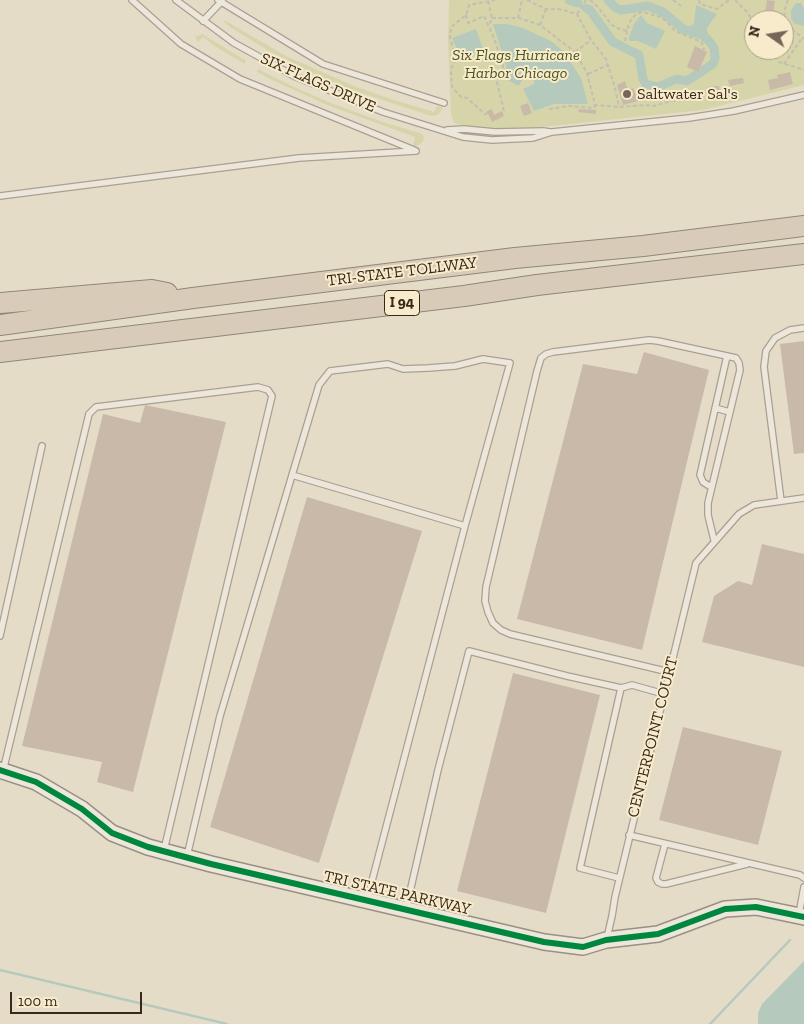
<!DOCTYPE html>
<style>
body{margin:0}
#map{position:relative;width:804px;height:1024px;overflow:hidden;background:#e5dcc8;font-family:"Zilla Slab",serif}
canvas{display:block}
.north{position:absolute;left:744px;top:10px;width:50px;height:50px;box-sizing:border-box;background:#f8ebcc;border:1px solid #ab9d85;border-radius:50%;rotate:283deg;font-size:14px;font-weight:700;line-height:20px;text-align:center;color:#38281a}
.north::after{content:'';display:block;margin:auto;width:18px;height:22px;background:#756757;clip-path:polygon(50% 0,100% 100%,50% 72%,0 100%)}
.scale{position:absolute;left:10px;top:992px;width:132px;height:22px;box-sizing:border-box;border:2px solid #38281a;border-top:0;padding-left:6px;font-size:15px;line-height:18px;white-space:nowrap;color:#38281a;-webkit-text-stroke:4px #f8ebcc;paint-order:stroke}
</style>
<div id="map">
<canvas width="804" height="1024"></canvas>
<div class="north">N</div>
<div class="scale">100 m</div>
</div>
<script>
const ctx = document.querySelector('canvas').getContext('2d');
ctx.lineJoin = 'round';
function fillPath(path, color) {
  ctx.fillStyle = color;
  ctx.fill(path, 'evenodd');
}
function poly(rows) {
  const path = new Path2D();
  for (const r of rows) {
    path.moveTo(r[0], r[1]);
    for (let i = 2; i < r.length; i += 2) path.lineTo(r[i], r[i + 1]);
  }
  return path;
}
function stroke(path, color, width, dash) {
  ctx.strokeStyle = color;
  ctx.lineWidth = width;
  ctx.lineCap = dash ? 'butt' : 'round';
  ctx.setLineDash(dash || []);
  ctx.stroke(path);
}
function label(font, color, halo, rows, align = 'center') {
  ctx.font = font + ' "Zilla Slab",serif';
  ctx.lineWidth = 4;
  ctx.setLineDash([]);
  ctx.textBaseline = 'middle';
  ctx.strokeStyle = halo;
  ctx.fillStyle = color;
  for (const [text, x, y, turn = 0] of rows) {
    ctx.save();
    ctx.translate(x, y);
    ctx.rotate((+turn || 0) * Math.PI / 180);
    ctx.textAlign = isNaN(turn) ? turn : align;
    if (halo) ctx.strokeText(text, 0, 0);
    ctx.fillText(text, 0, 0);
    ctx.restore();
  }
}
fillPath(poly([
 [449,0,804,0,804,85,703,110,514,130,470,127,454,123,451,114,448,40],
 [754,20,784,20,784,50,754,50],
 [226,21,286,56,354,86,394,100,434,112,437,106,442,107,442,109,438,115,431,116,352,90,319,76,269,51,230,27,224,22],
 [202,34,245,60,245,64,216,47,203,37,198,42,195,37],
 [258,69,294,87,333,104,386,123,420,133,424,136,423,142,415,147,413,146,415,137,327,105,268,78,257,72]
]), '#d6d5a9');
fillPath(poly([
 [796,3,801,3,804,8,804,26,795,24,791,19,791,10],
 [696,5,717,14,707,28,709,41,702,35,683,29,694,24],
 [641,15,647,23,665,31,656,49,638,41,629,41,629,37,634,24],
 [493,24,507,24,523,28,551,41,564,52,581,78,588,104,554,104,534,111,523,89,534,84,534,80,529,76,524,76,519,86,505,79,507,73,506,65],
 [476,29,483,49,461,59,452,38],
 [804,961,804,1024,758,1024,758,1013,762,1004]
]), '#b5cabc');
stroke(poly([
 [0,970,227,1024],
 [710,1024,790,940]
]), '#b5cabc', 2.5);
stroke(poly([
 [569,0,578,3],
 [586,8,590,10,613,42,639,55,643,79,646,84,658,87,676,79,687,81,713,64,715,58,714,48,709,41,702,35,683,29,663,12,648,6,621,10,616,8,608,0]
]), '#b5cabc', 9);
fillPath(poly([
 [767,0,775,1,773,14,765,13],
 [695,46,707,52,698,72,687,67],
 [790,72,793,84,770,90,768,80,778,78,777,75],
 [741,78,743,78,744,83,730,86,728,80],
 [625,81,628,90,633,88,638,101,623,105,617,85],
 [719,86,720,97,709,98,708,87],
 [528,103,532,113,524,116,520,106],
 [492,109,494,115,502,111,504,116,492,122,487,111],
 [579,109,596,110,596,114,578,112],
 [804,341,804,453,794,454,780,344],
 [644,352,709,370,642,650,517,619,583,364,637,374],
 [145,405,226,422,133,792,97,782,102,762,22,746,103,414,140,423],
 [307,497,422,531,319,863,210,827],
 [762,544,804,554,804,667,702,642,714,596,738,581,752,585],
 [513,673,600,695,546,913,457,891],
 [683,727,782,751,758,845,659,820]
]), '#c9b9a9');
const lane = poly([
 [132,0,181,44,240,79,414,150],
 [176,0,234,43,294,76,383,112,463,137,492,140,533,138,552,132,689,118,734,111,804,95],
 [218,0,323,64,444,103],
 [203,21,222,1],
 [447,130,464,129,495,132,543,131,550,132],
 [0,196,299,158,416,151],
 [715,408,730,412],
 [292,475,465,526],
 [711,487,703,482,700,475,727,356],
 [781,501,764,367,766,351,775,338,790,330,804,328],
 [0,636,42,446],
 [669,672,510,634,501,630,493,623,488,612,485,601,486,587,537,371,541,358,546,354,553,352,649,340,658,341,736,358,739,363,740,370,708,503,708,515,714,540],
 [3,771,89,414,96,407,258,387,268,390,272,396,164,850],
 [629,835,800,875,804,878],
 [665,844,656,878,658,882,662,884,666,884,747,864],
 [187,856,220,716,319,385,330,371,388,364,403,369,428,368,455,366,483,359,510,363,465,526,367,900],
 [619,878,580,868,621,688],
 [406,909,438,770,469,651,567,676,621,688,632,685,664,694],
 [799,914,804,887],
 [607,938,612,916,615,897,696,563,739,514,754,505,804,498]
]);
const secondary = poly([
 [0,770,36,782,82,809,112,833,148,847,211,864,544,942,583,947,606,940,658,934,725,909,756,907,804,917]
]);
const highway = poly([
 [0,303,152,290,167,293],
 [0,325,193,298,515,258,643,246,804,226],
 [0,352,464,296,537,285,804,254]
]);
stroke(lane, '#a9a092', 8);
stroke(secondary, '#999082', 18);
stroke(highway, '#8f8679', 22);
stroke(poly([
 [527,0,546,9,559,9,577,14,591,40,606,59,615,88,619,107],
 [590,0,598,7,612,25,617,28,627,31,629,23,635,15,642,12,658,16,666,21,675,31,697,40,702,43,704,50],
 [673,0,681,6],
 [699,0,700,4,717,9,729,0],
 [735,0,747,12,754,23],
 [788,0,785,9,784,19,788,26,804,39],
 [488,1,492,18,489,26],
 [577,14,586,0],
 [466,15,468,23,484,16,494,38,503,64,503,76,497,82,504,111,502,113],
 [492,18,519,18,540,25,575,52,587,73,595,105,619,107,645,105,654,106,671,101,690,99],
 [518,18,522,0],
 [540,25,546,9],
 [625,41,627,31],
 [773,50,779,62,804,70],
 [575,52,591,40],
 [784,64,802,38],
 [588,74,608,65],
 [549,109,569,106,594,108,595,105],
 [488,113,485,114,467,98,461,97,452,87,451,70,453,64,457,59,450,39,451,27,466,15,469,5,495,0]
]), '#c4bdb2', 2, [4, 2.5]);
stroke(lane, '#ede7db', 5.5);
stroke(secondary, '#ede7db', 15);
stroke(highway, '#d8ccb9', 20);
stroke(poly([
 [0,770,36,782,82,809,112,833,148,847,211,864,544,942,583,947,606,940,658,934,725,909,756,907,804,917]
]), '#00873e', 6);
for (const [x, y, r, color] of [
 [627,94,5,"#756757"]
]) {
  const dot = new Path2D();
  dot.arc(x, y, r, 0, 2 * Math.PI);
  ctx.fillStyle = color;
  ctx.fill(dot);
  stroke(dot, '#f8ebcc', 2);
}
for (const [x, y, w] of [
 [402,303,35]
]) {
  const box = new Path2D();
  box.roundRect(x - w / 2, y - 12.5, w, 25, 4);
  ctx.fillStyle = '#f8ebcc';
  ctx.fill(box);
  stroke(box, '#38281a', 1);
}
label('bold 15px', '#38281a', null, [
 ["I 94",402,303]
]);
label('italic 16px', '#49561f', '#f8ebcc', [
 ["Six Flags Hurricane",516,55],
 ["Harbor Chicago",516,73]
]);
label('16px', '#38281a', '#f8ebcc', [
 ["SIX FLAGS DRIVE",318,83,24],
 ["TRI-STATE TOLLWAY",402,272,-7],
 ["CENTERPOINT COURT",653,737,-76],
 ["TRI STATE PARKWAY",397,893,13]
]);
label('16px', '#38281a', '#f8ebcc', [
 ["Saltwater Sal's",637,94]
], 'left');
</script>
